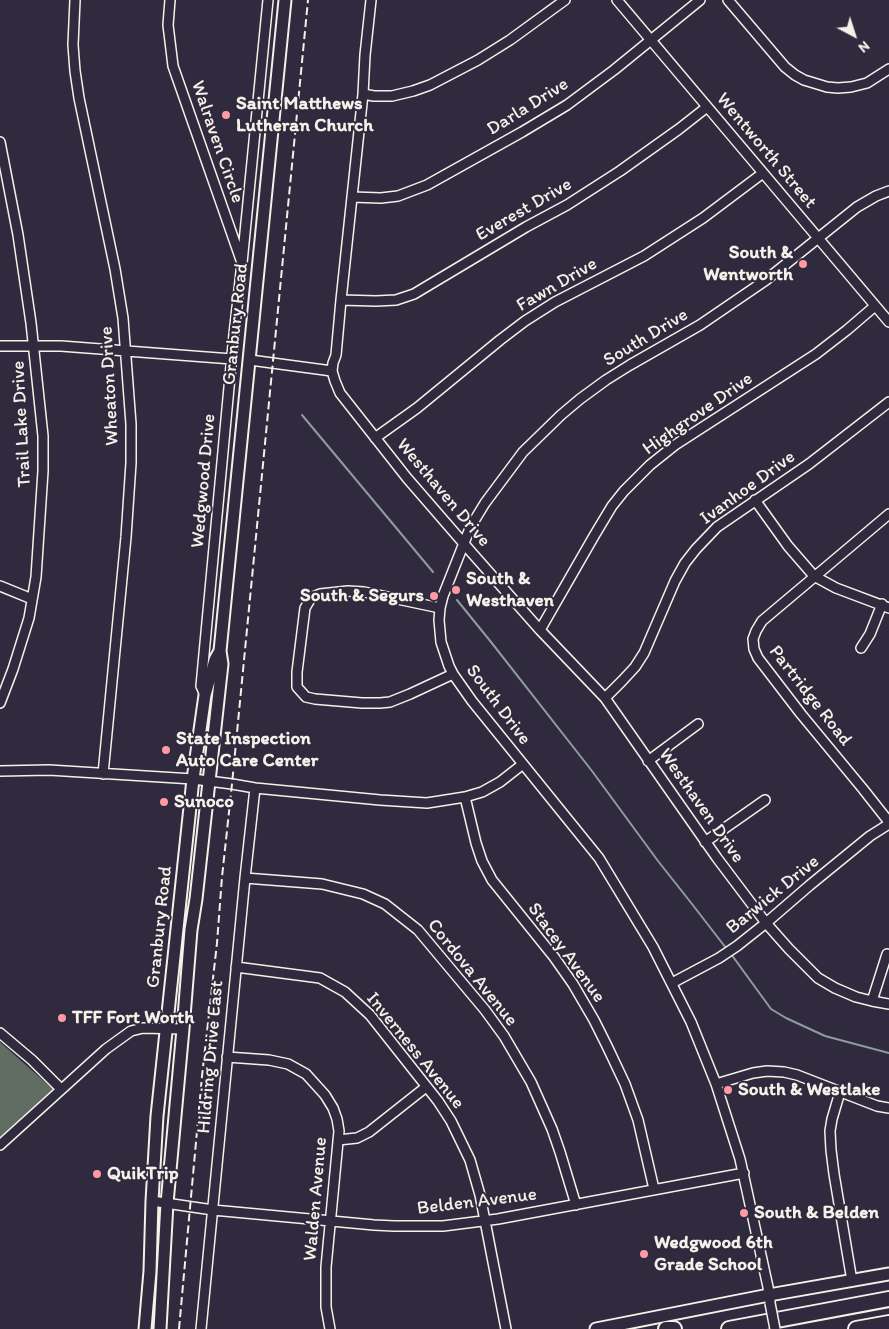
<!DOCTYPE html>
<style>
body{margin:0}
#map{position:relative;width:889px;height:1329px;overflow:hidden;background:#2f2a3d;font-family:Itim,sans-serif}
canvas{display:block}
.north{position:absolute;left:829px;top:10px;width:50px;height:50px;-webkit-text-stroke:4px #2f2a3d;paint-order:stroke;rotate:140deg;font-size:14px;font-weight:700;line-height:20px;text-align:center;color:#f4f1e8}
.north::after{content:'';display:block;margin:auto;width:18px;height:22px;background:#f4f1e8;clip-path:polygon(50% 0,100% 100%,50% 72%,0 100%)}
</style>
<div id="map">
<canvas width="889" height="1329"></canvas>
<div class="north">N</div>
</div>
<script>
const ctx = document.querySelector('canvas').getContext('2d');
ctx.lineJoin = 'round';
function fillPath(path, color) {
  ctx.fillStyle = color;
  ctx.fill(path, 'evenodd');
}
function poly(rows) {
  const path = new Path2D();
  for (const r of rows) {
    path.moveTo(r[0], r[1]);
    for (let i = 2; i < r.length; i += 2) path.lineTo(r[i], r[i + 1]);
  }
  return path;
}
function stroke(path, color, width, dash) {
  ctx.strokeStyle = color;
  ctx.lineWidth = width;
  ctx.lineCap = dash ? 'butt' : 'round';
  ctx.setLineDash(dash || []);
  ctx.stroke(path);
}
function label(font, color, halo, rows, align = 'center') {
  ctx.font = font + ' Itim,sans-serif';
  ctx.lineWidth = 4;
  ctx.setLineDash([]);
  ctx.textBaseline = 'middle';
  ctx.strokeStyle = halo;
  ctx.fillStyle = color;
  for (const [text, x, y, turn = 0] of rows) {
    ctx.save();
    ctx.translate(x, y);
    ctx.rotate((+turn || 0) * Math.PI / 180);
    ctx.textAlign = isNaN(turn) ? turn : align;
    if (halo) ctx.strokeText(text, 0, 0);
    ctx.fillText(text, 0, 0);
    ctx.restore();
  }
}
fillPath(poly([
 [0,1042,55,1091,0,1145]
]), '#616d62');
stroke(poly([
 [302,415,433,572],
 [457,600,491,642,592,771,658,861,692,904,726,948],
 [731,954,771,1009,786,1018,825,1036,889,1053]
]), '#8e9ca2', 2);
const minor = poly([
 [75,0,73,45,75,71,79,98,115,269,123,318,131,424,131,463,126,537,103,774],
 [170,0,168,25,173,66,241,260],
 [371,0,365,55,363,94,341,300,336,355,333,363,332,371,335,381,340,393,407,478,472,553,540,630,605,698,717,858,766,923,789,949,818,978,835,988,856,997,872,1001,889,1004],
 [617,0,889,322],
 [728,0,785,67,795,75,804,80,827,87,838,88,851,87,867,83,889,69],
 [363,94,374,96,392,96,413,91,430,85,478,60,510,40,565,0],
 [0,142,18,235,31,323,43,436,43,471,36,577,29,618,13,669,0,703],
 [352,197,381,198,398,196,427,185,522,132,567,105,614,70,700,0],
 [341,300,376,301,396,300,414,294,526,227,567,205,620,171,679,129,707,107],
 [0,346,61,346,232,359],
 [250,360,332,371],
 [375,438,417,408,500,340,525,321,555,302,644,256,703,218,763,173],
 [755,500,788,546,814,576,836,588,889,608],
 [889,514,762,621,756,631,753,639,754,649,758,658,801,714,863,789,889,822],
 [0,586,32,599],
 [440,608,364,592,348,591,320,594,311,598,305,608,297,672,297,687,306,697,315,699,362,703,380,703,390,702,410,694,453,674],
 [540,630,594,536,612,506,624,491,650,465,675,445,816,354,847,330,875,306],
 [861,648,870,634,882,604],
 [205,695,201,686,234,334,242,263,268,0],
 [605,698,622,681,635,667,644,653,675,581,685,563,696,549,717,527,809,464,889,402],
 [648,761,698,724],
 [0,771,49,770,193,779,232,784,255,788,380,800,427,803,465,797,482,792,500,782,523,764],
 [465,797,476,843,482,861,492,880,554,957,573,984,594,1020,607,1046,625,1084,638,1120,654,1189],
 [705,842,765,800],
 [245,878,322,884,363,894,385,904,418,930,485,1010,504,1036,531,1082,552,1129,560,1152,576,1205],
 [236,967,320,978,345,992,370,1015,438,1101,451,1121,470,1160,480,1195,506,1329],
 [672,983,719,958,737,946,766,923,810,885,870,836,889,824],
 [872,1001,887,954],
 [0,1033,32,1060,61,1089],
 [227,1057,269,1060,288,1064,306,1074,325,1095,333,1108,337,1119,339,1131,326,1267,326,1307,330,1329],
 [716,1084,753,1073,767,1071,784,1072,797,1075,877,1106,889,1108],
 [840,1092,832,1119,830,1131,831,1150,834,1174,852,1281],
 [338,1140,357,1138,369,1132,426,1087],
 [0,1145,106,1049,131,1031,143,1028,183,1029],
 [152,1201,213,1210,374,1225,394,1226,443,1226,498,1219,744,1173],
 [770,1301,768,1287,740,1159,716,1084,691,1022,653,947,599,858,472,701,453,674,449,666,441,642,439,620,440,608,443,596,464,543,471,526,485,503,523,452,561,415,580,399,606,380,630,365,700,325,766,280,857,207,876,196,889,191],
 [201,1329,245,878,255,788]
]);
const major = poly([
 [145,1329,150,1271,152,1201,157,1116,193,779,205,695,215,660,220,651],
 [160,1329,167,1203,183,1029,191,930,196,899,222,664,220,651,285,0],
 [596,1329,769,1295,889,1274]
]);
const highway = poly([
 [666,1329,674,1329],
 [729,1329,889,1299],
 [856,1329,889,1323]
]);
stroke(minor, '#f4f1e8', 12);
stroke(major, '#f4f1e8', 15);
stroke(highway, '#f4f1e8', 18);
stroke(minor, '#2f2a3d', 9);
stroke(major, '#2f2a3d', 11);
stroke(highway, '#2f2a3d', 14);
stroke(poly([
 [179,1329,202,1076,217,943,222,877,232,784,308,0]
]), '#f4f1e8', 2, [8, 4]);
const minorBridge = poly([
 [770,1303,775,1329]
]);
stroke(minorBridge, '#f4f1e8', 12, []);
stroke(minorBridge, '#2f2a3d', 9);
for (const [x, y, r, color] of [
 [226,115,5,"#ff9aa2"],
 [803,264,5,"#ff9aa2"],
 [456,590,5,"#ff9aa2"],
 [434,596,5,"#ff9aa2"],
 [166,750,5,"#ff9aa2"],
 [164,802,5,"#ff9aa2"],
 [62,1018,5,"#ff9aa2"],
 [728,1090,5,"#ff9aa2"],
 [97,1174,5,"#ff9aa2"],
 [744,1213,5,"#ff9aa2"],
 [644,1254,5,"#ff9aa2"]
]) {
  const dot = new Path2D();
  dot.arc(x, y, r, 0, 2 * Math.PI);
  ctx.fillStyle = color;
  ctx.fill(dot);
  stroke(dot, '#2f2a3d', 2);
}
label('bold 19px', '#f4f1e8', '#2f2a3d', [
 ["Saint Matthews",236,104],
 ["Lutheran Church",236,126],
 ["South &",793,253,"right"],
 ["Wentworth",793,275,"right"],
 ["South &",466,579],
 ["Westhaven",466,601],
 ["South & Segurs",424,596,"right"],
 ["State Inspection",176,739],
 ["Auto Care Center",176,761],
 ["Sunoco",174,802],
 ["TFF Fort Worth",72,1018],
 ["South & Westlake",738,1090],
 ["QuikTrip",107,1174],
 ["South & Belden",754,1213],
 ["Wedgwood 6th",654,1243],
 ["Grade School",654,1265]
], 'left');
label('19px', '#f4f1e8', '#2f2a3d', [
 ["Darla Drive",528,107,-32],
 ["Walraven Circle",217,142,71],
 ["Wentworth Street",766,151,50],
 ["Everest Drive",524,210,-30],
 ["Fawn Drive",557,285,-30],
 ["Granbury Road",236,324,-84],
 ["South Drive",646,338,-31],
 ["Wheaton Drive",110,386,-93],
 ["Highgrove Drive",698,414,-35],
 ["Trail Lake Drive",22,424,-93],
 ["Wedgwood Drive",204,481,-85],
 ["Ivanhoe Drive",748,488,-36],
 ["Westhaven Drive",443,493,50],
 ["Partridge Road",810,696,52],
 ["South Drive",498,705,53],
 ["Westhaven Drive",701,806,55],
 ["Barwick Drive",773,895,-39],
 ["Granbury Road",160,927,-84],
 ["Stacey Avenue",566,953,54],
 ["Cordova Avenue",472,973,51],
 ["Inverness Avenue",415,1051,51],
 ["Hildring Drive East",211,1057,-85],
 ["Walden Avenue",316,1199,-85],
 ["Belden Avenue",477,1202,-7]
]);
</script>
